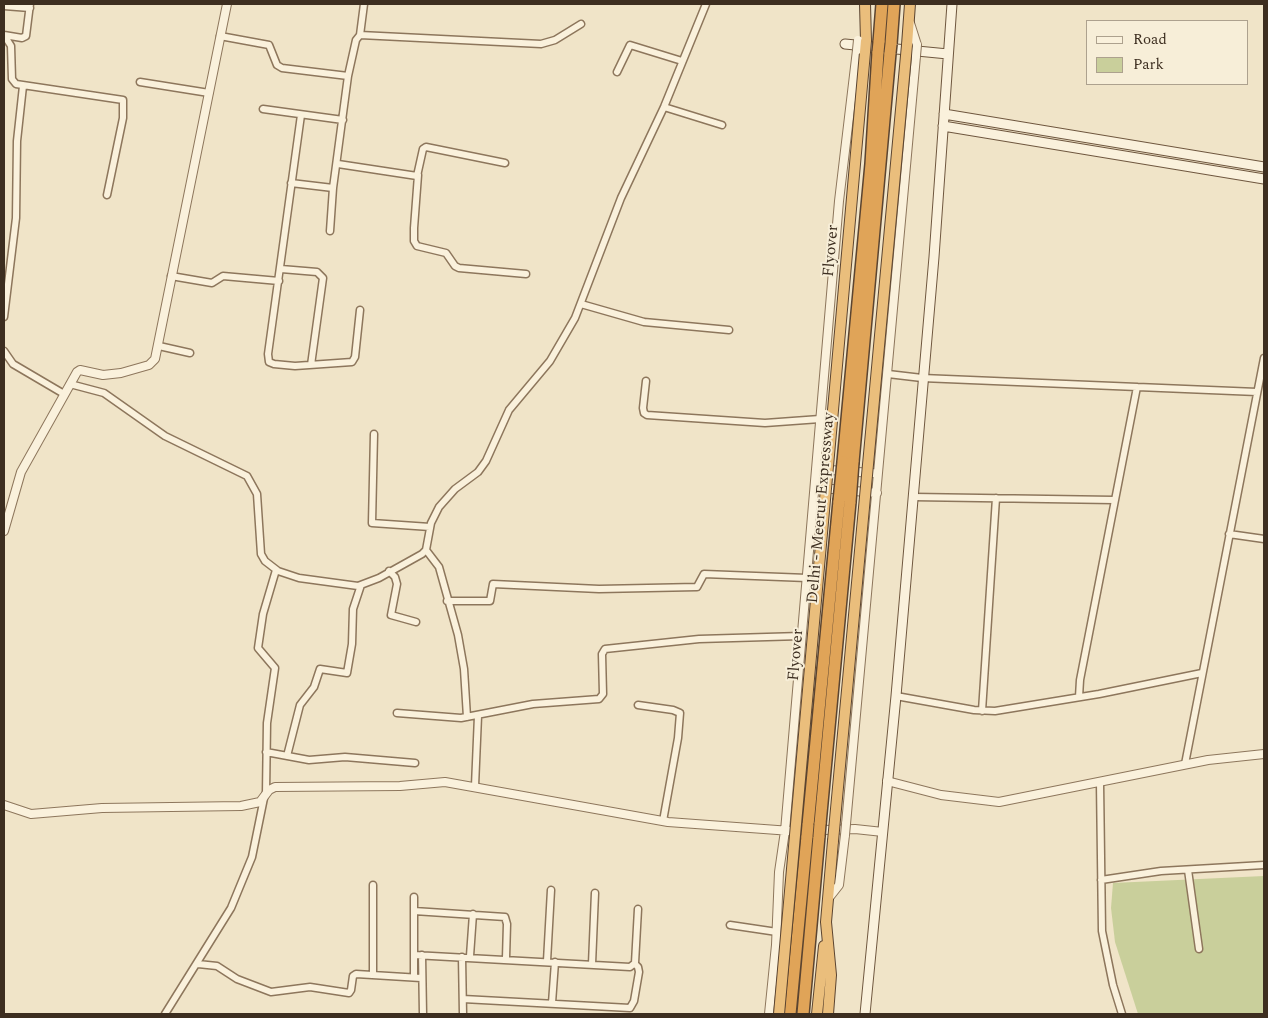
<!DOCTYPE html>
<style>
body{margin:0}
#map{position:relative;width:1268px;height:1018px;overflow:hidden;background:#f0e4c8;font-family:Spectral,serif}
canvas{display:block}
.frame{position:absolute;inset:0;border:5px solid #3d2e20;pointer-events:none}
.legend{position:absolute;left:1086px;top:20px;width:162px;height:65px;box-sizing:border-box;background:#f7eed8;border:1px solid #ada18e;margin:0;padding:6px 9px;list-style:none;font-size:15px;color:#3d2e20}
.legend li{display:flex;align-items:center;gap:10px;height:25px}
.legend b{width:25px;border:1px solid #ada18e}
</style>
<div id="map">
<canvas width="1268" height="1018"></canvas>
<div class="frame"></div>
<ul class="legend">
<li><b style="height:6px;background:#faf1dc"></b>Road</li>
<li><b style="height:14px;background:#c9cf9b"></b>Park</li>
</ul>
</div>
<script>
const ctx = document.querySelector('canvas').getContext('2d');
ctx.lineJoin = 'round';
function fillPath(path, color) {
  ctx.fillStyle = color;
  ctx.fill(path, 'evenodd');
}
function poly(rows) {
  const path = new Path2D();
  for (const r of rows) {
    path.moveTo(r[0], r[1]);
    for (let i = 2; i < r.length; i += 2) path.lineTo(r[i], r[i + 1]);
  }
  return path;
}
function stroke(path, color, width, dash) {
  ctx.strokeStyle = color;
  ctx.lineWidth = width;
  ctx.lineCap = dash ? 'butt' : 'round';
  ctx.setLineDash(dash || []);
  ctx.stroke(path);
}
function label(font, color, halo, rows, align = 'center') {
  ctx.font = font + ' Spectral,serif';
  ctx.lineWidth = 4;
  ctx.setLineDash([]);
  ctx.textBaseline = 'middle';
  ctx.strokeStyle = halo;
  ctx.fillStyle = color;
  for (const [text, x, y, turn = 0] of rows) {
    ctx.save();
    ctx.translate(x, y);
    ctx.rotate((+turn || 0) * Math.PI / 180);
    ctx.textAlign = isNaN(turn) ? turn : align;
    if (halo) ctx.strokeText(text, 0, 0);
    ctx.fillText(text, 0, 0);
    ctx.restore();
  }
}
fillPath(poly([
 [1264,876,1264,1014,1138,1014,1115,942,1111,908,1113,883]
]), '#c9cf9b');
const minor = poly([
 [4,6,30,8],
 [4,35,11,46,12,79,16,84,123,100,123,118,107,195],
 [4,35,22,38,26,36,30,4],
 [360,35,364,4],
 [220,36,269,45,277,65,282,68,348,76],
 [617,72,630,45,682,61],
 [140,82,209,93],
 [664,107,722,125],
 [263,109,343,120],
 [301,115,268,354,269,362,274,364,295,366,352,362,355,357,360,310],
 [338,164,417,176,423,149,426,147,505,163],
 [418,175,414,228,414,241,417,246,446,253,455,266,459,268,526,274],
 [291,183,333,188],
 [330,231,333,188,348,76,356,40,360,35,541,44,555,40,581,24],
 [281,269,317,272,323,278,311,365],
 [171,276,212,283,223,276,279,281],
 [581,304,644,322,729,330],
 [4,317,16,218,17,141,23,86],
 [159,346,190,353],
 [4,351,13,364,64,394],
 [888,374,922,378,1257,392],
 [646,381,643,408,644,413,647,415,765,423,820,419],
 [70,384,104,393,165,436,247,476,257,494,261,554,265,561,278,571,299,578,358,586,379,578,422,554,426,550,431,523,439,507,455,489,478,472,486,461,509,410,550,361,575,318,621,198,664,107,706,4],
 [374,434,372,523,430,527],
 [913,497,1114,500],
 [1229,534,1264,539],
 [426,550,439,567,458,635,464,669,467,717],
 [389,571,395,577,397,584,391,615,416,622],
 [447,601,490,601,493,584,599,589,697,587,704,574,807,578],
 [896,696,974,710,995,711,1099,694,1202,673],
 [1079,697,1080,680,1137,387],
 [638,705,673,710,680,713,678,738,663,821],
 [982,711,996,498],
 [397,713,461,718,533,704,599,699,603,694,602,654,605,649,699,639,801,636],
 [266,752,309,760,345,757,415,763],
 [287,756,300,705,314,687,320,669,347,673,352,644,353,609,361,585],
 [1185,764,1264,358],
 [1100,783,1102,931,1113,985,1122,1014],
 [475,786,478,716],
 [266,794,267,723,275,668,258,648,263,614,276,570],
 [1188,870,1199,949],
 [1101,880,1161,871,1264,865],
 [414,897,414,977],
 [414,911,505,917,507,924,506,958],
 [730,925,777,932],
 [414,955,630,967,635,963,638,909],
 [422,955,423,1014],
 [470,956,473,914],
 [462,957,463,1014],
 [547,961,551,890],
 [198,964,217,966,237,979,271,992,310,987,349,993,351,990,353,976,356,974,421,978],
 [592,964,595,893],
 [373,974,373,885],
 [463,999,630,1008,634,1001,639,972,638,967,635,964],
 [552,1003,555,962],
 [165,1014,231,908,252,857,264,798]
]);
const tertiary = poly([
 [910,23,917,45],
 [816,469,872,473],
 [821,488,877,493],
 [4,531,21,472,77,372,80,370,103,375,121,373,149,365,155,359,227,4],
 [887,781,941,795,999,802,1208,760,1264,754],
 [4,805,31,814,102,808,241,806,260,802,269,790,275,787,400,786,445,782,668,822,791,831,855,829,883,832],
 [846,824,916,56],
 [828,899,839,885,845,835],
 [769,1014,776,945,779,872,785,831,839,201,857,50]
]);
const secondary = poly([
 [845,44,948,54],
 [944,114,1264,167],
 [943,126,1264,179],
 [865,1014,896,696,934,257,952,4]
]);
const trunk = poly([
 [865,4,866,41],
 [907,45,910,4],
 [817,1014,824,946],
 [828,1014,831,975,826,922,833,841]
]);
const motorway = poly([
 [879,42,882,4],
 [891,44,894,4],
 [843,462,871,164,878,52],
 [853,462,890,53],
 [820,824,850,502],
 [808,825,839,501],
 [790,1014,807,836],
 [803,1014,819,836]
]);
stroke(minor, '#8d765c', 9);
stroke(tertiary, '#8d765c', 10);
stroke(secondary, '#6f573f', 11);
stroke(trunk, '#5b4430', 12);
stroke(motorway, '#5b4430', 14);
stroke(minor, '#faf1dc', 6);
stroke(tertiary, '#faf1dc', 8);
stroke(secondary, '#faf1dc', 9);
stroke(trunk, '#eabe7c', 10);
stroke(motorway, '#e0a458', 11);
const tertiaryBridge = poly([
 [857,50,858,40],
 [916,56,917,45],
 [845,835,846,824]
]);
const trunkBridge = poly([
 [833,841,907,45],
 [779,1014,866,41]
]);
const motorwayBridge = poly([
 [878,52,879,42],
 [890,53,891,44],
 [839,501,843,462],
 [850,502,853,462],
 [807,836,808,825],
 [819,836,820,824]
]);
stroke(tertiaryBridge, '#8d765c', 10, []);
stroke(trunkBridge, '#5b4430', 12, []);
stroke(motorwayBridge, '#5b4430', 14, []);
stroke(tertiaryBridge, '#faf1dc', 8);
stroke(trunkBridge, '#eabe7c', 10);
stroke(motorwayBridge, '#e0a458', 11);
label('16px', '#3d2e20', '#f7eed8', [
 ["Flyover",832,251,-85],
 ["Delhi - Meerut Expressway",822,508,-85],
 ["Flyover",797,655,-85]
]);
</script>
